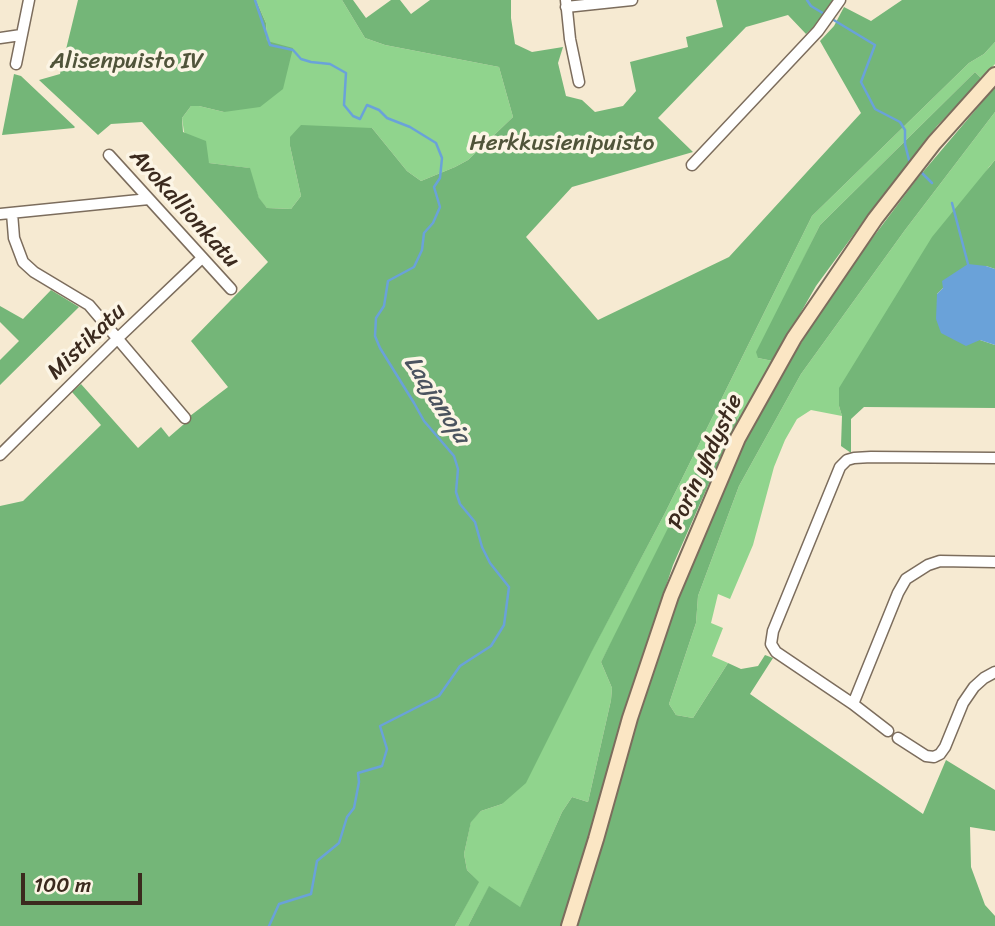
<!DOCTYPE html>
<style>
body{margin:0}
#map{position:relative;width:995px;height:926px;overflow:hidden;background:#f6ead2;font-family:Sriracha,sans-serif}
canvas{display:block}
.scale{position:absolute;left:21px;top:873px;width:121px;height:32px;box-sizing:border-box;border:4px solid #3b2a1e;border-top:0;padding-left:9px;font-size:21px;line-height:24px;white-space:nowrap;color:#3b2a1e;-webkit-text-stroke:5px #fcf5e5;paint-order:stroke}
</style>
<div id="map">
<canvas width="995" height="926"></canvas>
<div class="scale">100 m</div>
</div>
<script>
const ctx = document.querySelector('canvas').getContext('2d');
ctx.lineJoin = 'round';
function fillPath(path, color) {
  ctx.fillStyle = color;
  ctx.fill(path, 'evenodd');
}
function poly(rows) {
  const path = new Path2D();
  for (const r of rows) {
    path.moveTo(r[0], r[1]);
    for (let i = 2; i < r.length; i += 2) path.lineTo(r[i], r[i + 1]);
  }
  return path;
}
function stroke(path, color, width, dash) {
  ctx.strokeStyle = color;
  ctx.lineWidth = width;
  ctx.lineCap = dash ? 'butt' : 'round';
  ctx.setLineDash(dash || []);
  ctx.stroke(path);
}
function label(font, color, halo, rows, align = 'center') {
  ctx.font = font + ' Sriracha,sans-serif';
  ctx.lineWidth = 7;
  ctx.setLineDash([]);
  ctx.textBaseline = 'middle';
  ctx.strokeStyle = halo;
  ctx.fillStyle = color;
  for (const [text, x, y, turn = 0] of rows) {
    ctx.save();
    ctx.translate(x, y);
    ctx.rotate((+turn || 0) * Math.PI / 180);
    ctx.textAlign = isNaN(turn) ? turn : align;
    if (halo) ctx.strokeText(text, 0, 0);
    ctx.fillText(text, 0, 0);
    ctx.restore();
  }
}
fillPath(poly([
 [256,0,342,0,365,38,385,45,499,67,513,117,468,160,455,167,421,181,407,171,372,128,290,146,301,196,291,209,267,208,259,199,249,168,209,163,184,132,182,118,191,106,199,106,224,112,267,41,266,23],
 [995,42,995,64,982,79,975,72,820,225,789,288,758,358,773,361,739,421,733,414,601,662,612,688,611,700,588,802,572,797,562,812,520,908,489,887,468,926,455,926,478,882,467,870,464,854,471,821,481,811,502,804,591,652,665,513,812,216,969,63,984,54],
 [995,112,995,160,989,167,839,406,842,416,811,410,797,419,785,440,774,467,753,545,730,599,718,594,711,623,723,628,712,656,728,663,693,718,676,715,669,704,696,623,698,596,739,486,801,374,905,230]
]), '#90d48d');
fillPath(poly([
 [78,0,256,0,266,23,267,41,293,48,283,89,260,107,224,112,199,106,191,106,182,118,183,132,206,141,209,163,250,168,259,198,267,208,291,209,301,196,290,146,290,137,301,125,372,128,407,171,421,181,455,167,468,160,513,117,499,67,385,45,365,38,342,0,353,0,366,18,391,0,400,0,411,14,430,0,511,0,511,18,515,44,532,52,563,47,558,63,566,96,582,100,595,112,623,106,636,91,630,62,688,47,686,37,723,27,716,0,834,0,818,23,806,34,788,15,746,27,658,118,693,152,572,187,526,237,598,320,729,257,861,113,820,41,834,26,844,7,871,21,902,0,995,0,995,42,984,54,969,63,812,216,665,513,591,653,526,783,502,804,481,811,471,822,464,854,467,870,479,882,455,926,0,926,0,506,23,501,101,425,72,392,81,384,138,448,161,427,169,437,191,418,190,416,228,387,191,341,268,262,142,122,111,124,98,135,39,80,60,74],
 [975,72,982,79,937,126,865,219,816,286,773,361,758,358,756,352,820,225],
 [14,74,21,76,75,127,74,128,2,135],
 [995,87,995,112,905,230,801,374,739,486,698,596,696,623,669,704,676,715,693,718,728,663,741,669,758,666,765,655,773,658,750,694,923,814,946,760,995,790,995,831,970,827,971,867,985,905,995,916,995,926,577,926,653,666,697,549,729,473,770,394,834,289,917,179],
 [995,160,995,269,986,266,943,288,937,294,937,303,980,340,995,345,995,408,864,407,851,419,851,453,841,446,842,416,839,406,839,388,932,237],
 [51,290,79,307,0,385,0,360,19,341,0,322,0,306,23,319],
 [725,414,733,414,739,421,726,445,673,565,634,682,562,926,468,926,489,886,520,907,562,812,572,797,588,802,611,700,612,688,601,662]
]), '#74b678');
fillPath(poly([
 [968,264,986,266,995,269,995,345,980,340,966,346,941,333,936,319,937,294,943,288,942,281]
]), '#6aa2d9');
stroke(poly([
 [255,0,270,45,293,50,301,59,311,62,330,64,346,73,344,105,353,116,360,119,367,105,379,110,387,118,410,127,436,143,442,158,440,178,434,187,440,207,433,223,424,233,422,250,414,267,388,281,384,306,376,318,375,336,380,348,414,403,424,421,454,456,458,469,456,492,460,504,475,522,482,547,490,563,509,587,504,625,491,646,460,666,439,696,380,726,387,749,382,766,358,773,359,782,354,808,347,817,339,843,317,861,311,894,279,904,269,926],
 [807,0,811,6,826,15],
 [832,19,875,45,861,82,875,109,900,122,905,130,905,144,909,160,910,161],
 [921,172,932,183],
 [952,203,968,264]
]), '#6aa2d9', 2.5);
const street = poly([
 [566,0,570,39,579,82],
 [566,7,632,0],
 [0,38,21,35],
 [16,64,29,0],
 [109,155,231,289],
 [692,165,818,31,840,0],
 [12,213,14,238,23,262,34,272,89,305,185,418],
 [0,214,149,199],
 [0,455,117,339,202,258],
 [853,704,898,593,906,579,928,565,940,561,995,562],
 [888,731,853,704,776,652,771,644,773,631,840,467,847,460,854,458,871,457,995,458],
 [898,738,926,756,934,757,940,754,945,747,963,703,974,687,984,678,995,672]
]);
const secondary = poly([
 [569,926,596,839,630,718,671,596,738,438,794,338,875,219,934,143,995,75]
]);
stroke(street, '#7c6d5d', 13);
stroke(secondary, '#7c6d5d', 18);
stroke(street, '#fff', 10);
stroke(secondary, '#fbe6c4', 14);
label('23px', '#50543a', '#fcf5e5', [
 ["Alisenpuisto IV",127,62],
 ["Herkkusienipuisto",562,144]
]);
label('23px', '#3b2a1e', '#fcf5e5', [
 ["Avokallionkatu",184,209,48],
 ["Mistikatu",87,342,-44],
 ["Porin yhdystie",706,462,-65]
]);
label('italic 24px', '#4b545f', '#fcf5e5', [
 ["Laajanoja",436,400,57]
]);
</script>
